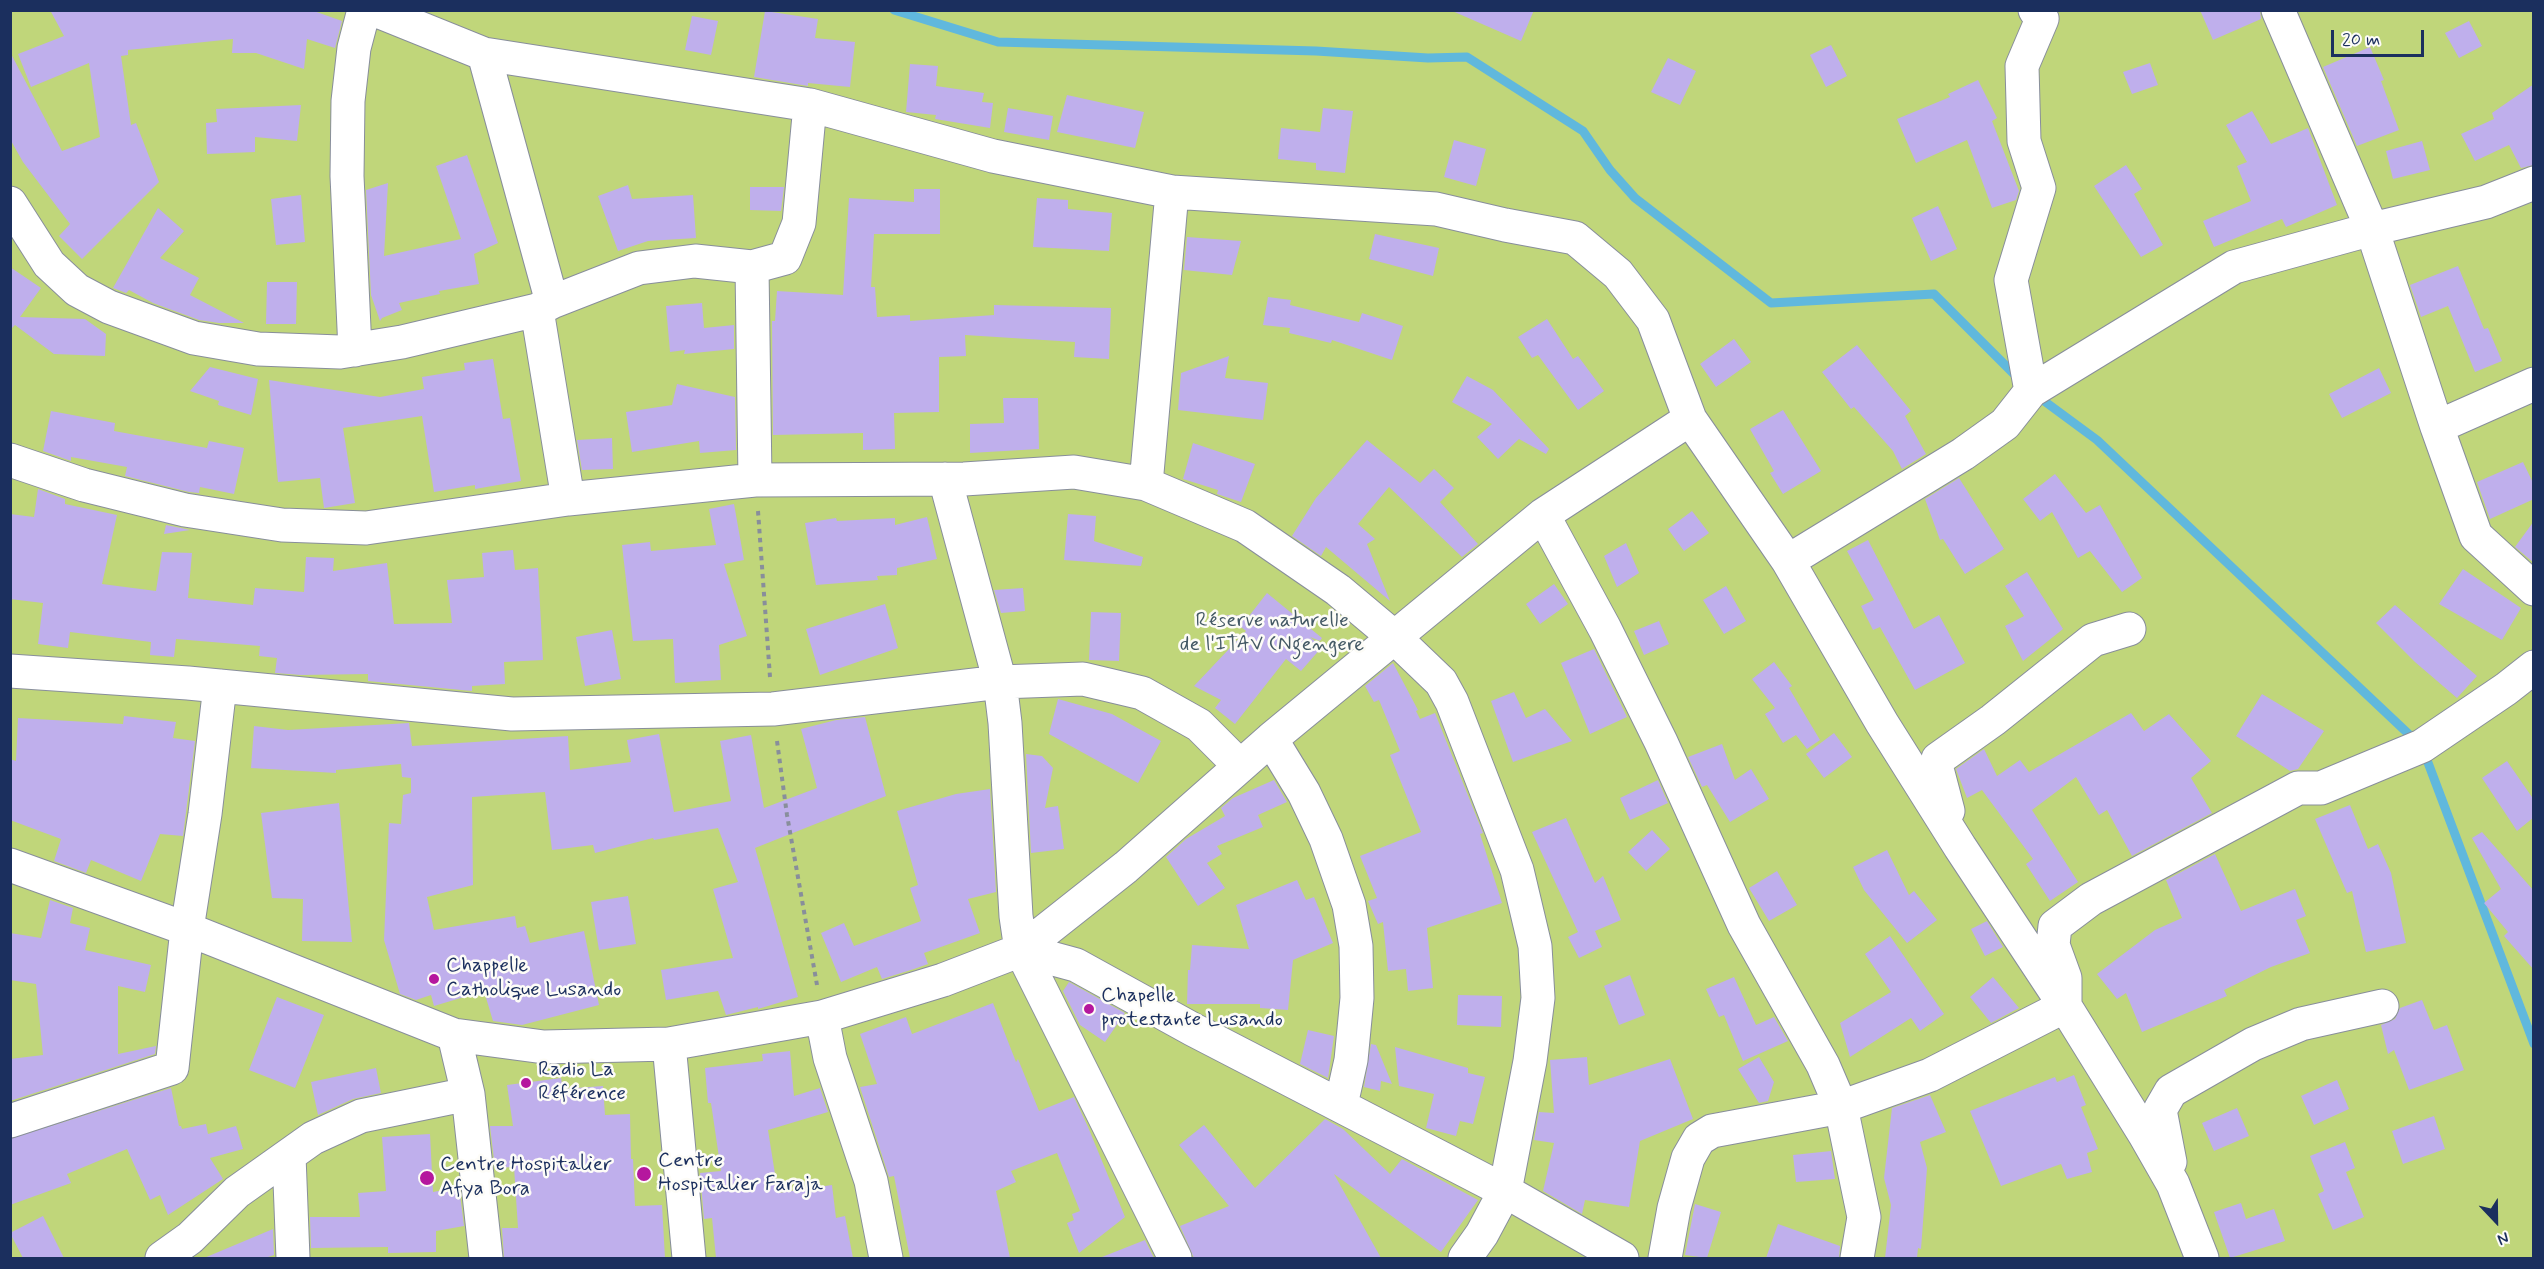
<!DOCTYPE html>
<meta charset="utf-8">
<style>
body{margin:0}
#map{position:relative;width:2544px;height:1269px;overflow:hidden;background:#f4ecd8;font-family:Mynerve,sans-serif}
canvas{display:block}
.frame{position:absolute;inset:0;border:12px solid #1b2f5e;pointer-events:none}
.north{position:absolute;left:2466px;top:1191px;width:60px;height:60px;-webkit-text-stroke:4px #fdfcf7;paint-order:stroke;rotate:158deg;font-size:16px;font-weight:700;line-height:24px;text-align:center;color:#1b2f5e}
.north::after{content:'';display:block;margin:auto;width:21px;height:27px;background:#1b2f5e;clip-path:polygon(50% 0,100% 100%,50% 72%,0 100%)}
.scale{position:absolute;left:2331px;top:30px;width:93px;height:27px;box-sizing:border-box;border:3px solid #1b2f5e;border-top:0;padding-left:8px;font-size:18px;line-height:21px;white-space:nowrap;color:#1b2f5e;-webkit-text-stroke:4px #fdfcf7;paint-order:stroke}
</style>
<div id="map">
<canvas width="2544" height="1269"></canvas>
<div class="frame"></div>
<div class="north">N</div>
<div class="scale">20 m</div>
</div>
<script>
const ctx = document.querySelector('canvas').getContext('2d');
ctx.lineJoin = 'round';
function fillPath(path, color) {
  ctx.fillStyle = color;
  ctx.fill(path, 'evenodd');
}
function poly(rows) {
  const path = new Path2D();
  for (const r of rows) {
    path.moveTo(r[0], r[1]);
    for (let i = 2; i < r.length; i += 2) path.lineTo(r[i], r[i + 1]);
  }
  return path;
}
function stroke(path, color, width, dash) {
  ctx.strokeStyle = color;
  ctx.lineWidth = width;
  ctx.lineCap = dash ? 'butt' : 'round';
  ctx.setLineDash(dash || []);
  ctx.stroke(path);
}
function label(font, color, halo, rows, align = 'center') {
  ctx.font = font + ' Mynerve,sans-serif';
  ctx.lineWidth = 5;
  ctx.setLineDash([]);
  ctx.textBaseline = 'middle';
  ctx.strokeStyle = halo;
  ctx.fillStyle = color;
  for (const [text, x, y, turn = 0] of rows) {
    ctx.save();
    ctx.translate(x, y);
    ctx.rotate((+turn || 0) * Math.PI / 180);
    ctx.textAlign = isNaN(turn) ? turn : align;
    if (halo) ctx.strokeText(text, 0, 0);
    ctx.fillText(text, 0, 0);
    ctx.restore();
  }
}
fillPath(poly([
 [11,11,2533,11,2533,1258,11,1258]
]), '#c0d67a');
stroke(poly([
 [894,10,998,42,1316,51,1428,58,1467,57,1583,131,1610,170,1635,198,1771,303,1934,294,2019,379],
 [2036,395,2097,440,2416,741],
 [2424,752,2534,1044]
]), '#60b8dd', 9);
fillPath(poly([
 [50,10,311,10,342,21,335,48,307,39,304,69,256,53,232,53,233,39,128,50,128,55,121,56,131,125,136,123,159,182,82,259,59,236,70,224,23,162,10,139,10,52,62,151,100,137,89,63,31,87,18,54,64,36],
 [1450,10,1534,10,1521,41],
 [2200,10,2260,10,2261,19,2213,40],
 [765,11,818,19,815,38,855,42,850,87,808,83,808,86,754,77],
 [692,16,718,21,711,55,685,50],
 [2469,21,2482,46,2459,58,2445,33],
 [1831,45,1847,76,1826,87,1810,55],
 [2370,47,2384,80,2381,81,2399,130,2357,146,2323,67],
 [1668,58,1696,71,1680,105,1651,92],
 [2150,63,2158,85,2132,94,2123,72],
 [910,64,938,66,936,86,984,93,982,102,993,103,990,128,935,119,936,115,906,112],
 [1978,80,1997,118,1992,121,2019,191,2016,200,1992,208,1967,140,1916,163,1897,119,1950,97,1948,94],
 [2534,84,2534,165,2521,168,2509,145,2475,161,2461,134,2494,119,2492,113],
 [1067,95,1144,112,1135,148,1057,132],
 [301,105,297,141,255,137,255,152,207,154,206,123,217,122,216,109],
 [1008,108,1053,116,1049,140,1004,132],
 [1323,108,1353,111,1345,173,1316,170,1316,163,1278,159,1281,128,1320,132],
 [2252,111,2271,144,2308,128,2337,205,2286,227,2282,219,2214,247,2203,221,2251,201,2237,166,2247,162,2226,125],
 [1454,140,1486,149,1476,186,1444,177],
 [2422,141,2430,170,2393,179,2386,151],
 [467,155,498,243,474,254,479,284,439,291,440,294,399,303,402,310,382,318,380,321,371,295,366,190,388,183,384,256,461,239,436,166],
 [2126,165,2142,189,2134,194,2163,245,2141,257,2094,186],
 [628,185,632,199,693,195,696,238,648,241,618,251,598,196],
 [750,187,784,187,781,211,750,210],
 [914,189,940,189,940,234,874,234,871,287,875,287,877,317,910,315,910,321,994,315,994,305,1111,308,1109,359,1074,357,1075,342,965,335,966,356,939,357,939,412,894,413,895,449,863,450,863,433,773,435,772,321,775,321,777,291,843,295,849,198,914,202],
 [301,195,305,242,276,245,271,199],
 [1037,198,1068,200,1068,209,1112,213,1109,251,1033,247],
 [1938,206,1957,249,1931,261,1912,218],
 [158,208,184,231,160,258,199,278,190,295,244,323,219,323,199,320,153,303,129,290,126,293,113,288],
 [1375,234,1439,248,1433,276,1369,259],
 [1187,237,1241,241,1232,275,1184,270],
 [2458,266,2484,329,2488,328,2502,361,2475,372,2448,306,2421,317,2410,285],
 [10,267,41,288,20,317,85,319,106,334,105,356,54,354,15,325,10,330],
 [267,282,297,282,296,324,266,324],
 [1268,297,1291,300,1290,305,1359,322,1362,313,1403,326,1392,360,1332,340,1331,343,1289,333,1290,328,1263,325],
 [702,303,704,328,734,325,734,349,684,354,685,350,670,352,666,306],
 [1547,319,1573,359,1578,356,1604,391,1578,410,1538,355,1532,358,1518,337],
 [1734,339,1751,362,1716,387,1700,364],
 [1857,345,1911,411,1905,416,1926,454,1902,469,1893,451,1854,407,1851,409,1822,372],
 [1229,356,1225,378,1268,383,1263,420,1178,410,1181,373],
 [493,359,503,419,510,418,521,481,475,489,475,485,434,492,422,416,343,428,355,503,324,508,320,478,278,482,269,380,380,397,424,389,422,377,465,370,464,363],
 [210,367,258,379,251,415,218,405,219,401,190,391],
 [2379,368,2391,393,2342,418,2329,394],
 [1467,376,1493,390,1549,449,1546,454,1519,439,1498,459,1477,437,1492,424,1452,402],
 [677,384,735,397,736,450,700,453,699,441,632,452,626,412,672,405],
 [1003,398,1038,398,1039,449,970,453,970,424,1004,423],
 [1783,410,1821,471,1783,494,1770,473,1774,471,1750,429],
 [51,411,115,423,114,431,207,448,209,441,244,448,234,494,200,487,199,493,189,492,125,476,127,467,71,457,71,461,43,451],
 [612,438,613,469,582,470,577,440],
 [1367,440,1420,483,1434,469,1454,488,1440,502,1478,544,1462,557,1389,487,1358,524,1375,539,1367,544,1390,601,1326,547,1321,556,1292,536,1316,498],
 [1193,443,1255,464,1241,502,1217,494,1218,490,1183,479],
 [2523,462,2534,485,2534,499,2490,519,2477,482],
 [2055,474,2086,513,2100,505,2142,578,2122,592,2090,551,2078,558,2052,512,2040,521,2023,499],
 [1959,478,2004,549,1965,574,1943,539,1940,540,1925,499],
 [38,489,65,499,65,504,117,515,102,584,156,591,162,552,192,553,188,598,253,605,255,588,304,592,306,557,334,558,333,571,387,563,394,624,452,623,447,580,484,577,482,553,513,550,515,570,538,568,543,660,504,662,505,684,472,686,472,691,368,681,368,674,301,675,275,673,277,658,259,656,260,646,176,639,174,657,150,655,151,642,70,632,68,648,38,644,43,603,10,599,10,514,34,517],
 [734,504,744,560,724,564,747,636,719,645,721,680,675,683,673,639,633,641,622,545,650,542,651,551,716,545,709,509],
 [1692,511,1709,533,1684,551,1668,529],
 [1068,514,1096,516,1094,541,1143,557,1141,566,1064,560],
 [927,517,937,559,897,568,897,575,877,576,878,580,816,585,805,523,836,518,837,521,895,518,895,525],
 [2534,521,2534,563,2515,547],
 [166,525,181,528,190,530,164,534],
 [1868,540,1914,629,1939,615,1965,663,1915,690,1880,627,1873,630,1861,606,1874,600,1847,551],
 [1626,543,1639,573,1617,587,1604,556],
 [2463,569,2521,608,2502,640,2439,604],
 [2027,572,2063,629,2023,661,2005,626,2024,616,2005,586],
 [1554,584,1568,604,1540,624,1526,604],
 [1726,586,1746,621,1724,634,1703,600],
 [1023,588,1025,611,1001,613,994,590],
 [1267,593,1322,638,1320,641,1310,637,1322,647,1301,671,1286,659,1235,724,1215,708,1221,700,1194,686,1246,631,1226,615,1249,616],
 [885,604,898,648,820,675,806,629],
 [2395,605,2477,676,2457,698,2415,662,2376,623],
 [1091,612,1121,613,1119,661,1089,660],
 [1659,621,1669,644,1644,655,1634,631],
 [612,630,621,679,585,686,576,637],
 [1594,649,1627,717,1590,734,1561,663],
 [1774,662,1792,686,1789,688,1820,740,1807,749,1796,735,1783,743,1765,714,1775,708,1752,679],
 [1393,663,1418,710,1416,711,1420,719,1435,713,1483,833,1480,834,1502,903,1427,928,1433,988,1408,991,1406,969,1388,971,1383,922,1378,924,1368,901,1377,898,1360,856,1421,832,1390,755,1400,751,1379,700,1374,702,1365,686],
 [1514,692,1526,718,1545,709,1572,741,1513,762,1491,701],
 [2262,694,2324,731,2298,769,2290,771,2236,736],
 [1058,699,1112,714,1161,741,1138,783,1049,734],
 [2131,713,2144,731,2169,714,2211,761,2191,778,2212,813,2132,856,2107,810,2099,815,2076,777,2032,810,2078,882,2050,901,2026,864,2033,859,1982,790,1967,798,1956,769,1984,749,1997,776,2020,760,2029,772],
 [124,716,176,722,173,738,195,741,183,836,160,834,141,881,91,860,86,873,54,861,61,839,10,820,10,759,16,761,18,718,123,724],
 [865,717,886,796,755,848,798,997,758,1009,758,1007,726,1015,718,991,666,1000,661,970,733,958,713,889,738,882,718,828,654,840,653,838,595,853,593,845,552,850,545,792,472,797,473,885,427,897,434,930,515,916,517,928,525,926,530,943,584,931,599,1005,522,1025,493,1021,484,991,434,1006,431,995,416,1000,400,994,384,940,389,823,401,824,403,795,411,793,411,778,402,777,401,764,336,770,336,773,251,768,254,726,288,730,409,723,412,746,568,736,570,770,631,762,627,740,659,734,674,812,731,801,720,741,751,735,764,808,817,788,801,729,836,720],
 [1834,733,1852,757,1824,778,1806,754],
 [1722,744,1735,780,1751,769,1769,799,1730,822,1707,785,1702,787,1688,757],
 [1026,754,1042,756,1053,768,1045,808,1058,806,1064,849,1031,853],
 [2507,761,2534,800,2534,817,2517,831,2482,778],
 [1274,780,1287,802,1258,815,1263,827,1217,846,1222,854,1207,863,1225,888,1198,906,1166,857,1186,839,1225,816,1221,808,1233,798],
 [1658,780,1668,803,1630,820,1620,798],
 [990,789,996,892,968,899,980,933,924,953,928,964,914,969,882,979,877,967,841,982,821,933,844,923,854,946,921,921,910,888,918,885,897,811,956,794],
 [339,803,352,942,302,941,303,899,272,898,261,813],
 [2350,805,2368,849,2378,844,2391,873,2406,943,2366,952,2352,891,2347,893,2315,819],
 [1566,818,1595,883,1603,876,1621,920,1595,931,1602,947,1579,958,1568,937,1578,932,1532,832],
 [1652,830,1670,849,1646,871,1628,852],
 [2482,832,2534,891,2534,970,2504,936,2508,932,2484,903,2501,889,2472,838],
 [1887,850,1909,895,1914,891,1937,920,1907,943,1864,890,1853,867],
 [2215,854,2241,911,2295,889,2306,916,2296,920,2310,953,2271,967,2224,990,2227,996,2142,1032,2126,993,2117,999,2097,974,2155,930,2182,918,2166,880],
 [1777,871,1797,905,1769,921,1749,888],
 [1297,880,1306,900,1314,897,1333,943,1293,960,1288,1010,1260,1008,1260,1004,1187,1004,1188,970,1190,970,1192,945,1249,949,1236,905],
 [628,896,636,944,599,950,591,902],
 [50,900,73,908,70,923,90,928,85,950,151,965,145,992,118,986,118,1054,156,1046,155,1054,10,1101,10,1059,43,1055,36,984,10,980,10,933,41,938],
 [1987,921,2003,947,1985,956,1971,929],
 [1890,936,1944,1014,1920,1031,1911,1018,1850,1057,1840,1023,1891,992,1865,954],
 [1630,975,1645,1015,1619,1025,1604,986],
 [1734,977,1756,1025,1774,1017,1788,1041,1743,1061,1724,1015,1719,1017,1706,989],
 [1993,977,2019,1008,1991,1023,1970,997],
 [1069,982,1125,1013,1105,1042,1080,1025,1063,991],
 [1458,995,1502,996,1501,1027,1457,1025],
 [277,997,324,1015,295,1088,249,1070],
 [2422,1000,2434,1030,2447,1025,2464,1070,2409,1090,2394,1050,2388,1054,2381,1025,2395,1019,2400,1008],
 [993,1003,1016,1062,1018,1059,1039,1111,1074,1097,1088,1127,1125,1217,1079,1253,1067,1223,1074,1220,1072,1214,1080,1211,1057,1153,1011,1171,1016,1182,996,1191,1010,1258,910,1258,894,1176,889,1177,860,1087,877,1084,860,1034,906,1017,912,1034],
 [1308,1030,1334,1036,1328,1078,1300,1064],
 [1371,1044,1376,1045,1392,1084,1381,1081,1380,1091,1364,1087],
 [1395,1047,1468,1068,1468,1073,1485,1077,1473,1124,1460,1121,1456,1136,1426,1128,1434,1094,1399,1086],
 [790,1051,794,1096,820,1088,828,1112,768,1130,778,1193,832,1185,836,1218,845,1216,853,1258,716,1258,712,1218,704,1219,700,1173,721,1171,711,1103,708,1103,705,1068,763,1061,762,1054],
 [1587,1057,1589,1085,1670,1059,1693,1119,1640,1141,1629,1207,1585,1200,1582,1214,1543,1191,1554,1143,1534,1140,1539,1112,1554,1113,1550,1060],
 [1759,1057,1774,1082,1768,1101,1759,1103,1738,1069],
 [376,1068,381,1093,353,1099,318,1115,311,1082],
 [2074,1075,2086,1105,2081,1107,2098,1149,2087,1153,2092,1172,2067,1179,2061,1164,2001,1186,1970,1111,2055,1077,2057,1082],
 [561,1078,563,1089,603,1086,605,1115,630,1114,631,1159,633,1159,635,1206,662,1205,665,1258,504,1258,502,1228,518,1228,514,1167,495,1168,490,1126,513,1126,507,1085],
 [2337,1080,2349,1109,2314,1125,2301,1096],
 [171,1088,179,1126,181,1126,182,1129,206,1124,208,1134,236,1126,243,1149,210,1158,223,1179,168,1215,160,1195,150,1200,127,1149,67,1174,71,1183,10,1205,10,1139],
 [1930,1095,1946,1132,1920,1142,1927,1168,1921,1249,1918,1248,1917,1258,1885,1258,1891,1205,1884,1178,1892,1108],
 [2237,1108,2249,1136,2214,1151,2202,1123],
 [2434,1116,2445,1149,2403,1164,2392,1131],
 [1325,1119,1343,1129,1390,1174,1402,1159,1478,1200,1441,1252,1334,1174,1381,1258,1194,1258,1180,1226,1229,1206,1179,1145,1204,1125,1255,1188],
 [430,1134,433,1192,459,1187,464,1226,436,1231,436,1252,388,1253,388,1247,311,1248,310,1217,360,1217,358,1193,386,1191,382,1137],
 [2345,1142,2355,1168,2346,1172,2364,1217,2333,1230,2318,1194,2324,1191,2310,1156],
 [1831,1151,1835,1179,1796,1182,1793,1155],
 [2241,1203,2246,1219,2274,1209,2285,1241,2230,1258,2214,1212],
 [1695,1204,1721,1212,1707,1258,1685,1255],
 [43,1216,64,1258,23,1258,10,1233],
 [1778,1224,1840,1246,1839,1258,1766,1258],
 [273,1229,274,1255,265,1258,204,1258],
 [1145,1240,1154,1258,1102,1258,1102,1257]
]), '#bfafec');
const street = poly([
 [375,10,484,54,810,105,993,156,1172,192,1436,209,1505,225,1575,238,1618,274,1653,320,1690,419,1788,561,1882,723,1960,847,2065,1006,2145,1135,2173,1184,2202,1258],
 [2278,10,2372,229,2437,427,2476,536,2534,589],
 [484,54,552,302],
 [10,203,49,264,77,290,109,307,194,338,258,349,340,352,402,342,537,310,552,302,639,268,695,261,752,267,785,258,799,223,810,105],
 [752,267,755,480],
 [537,310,568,499],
 [355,350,347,176,348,101,354,48,364,10],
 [2031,391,2011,280,2039,188,2024,141,2022,66,2042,19,2035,10],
 [2437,427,2534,384],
 [10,460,84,485,185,510,282,525,366,528,568,499,755,480,964,479,1074,472,1146,484,1245,526,1338,590,1394,637,1441,682,1452,702,1517,870,1535,946,1538,998,1530,1061,1505,1191,1482,1234,1465,1258],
 [945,479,1000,682,1005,723,1016,916,1021,950,1175,1258],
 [1146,484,1172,192],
 [1543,515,1605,629,1661,742,1744,925,1823,1065,1841,1107,1864,1217,1857,1258],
 [1788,561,1963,454,2005,424,2031,391,2234,267,2372,229,2486,202,2534,183],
 [10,671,188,683,512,714,773,709,1000,682,1083,679,1142,693,1199,725,1240,766],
 [1271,739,1304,793,1326,839,1349,905,1356,946,1357,998,1351,1060,1341,1105],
 [1948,811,1937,769,1938,759,1993,720,2093,640,2129,629],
 [10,865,187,929,454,1035,544,1047,669,1044,822,1017,943,980,1021,950,1076,965,1192,1029,1505,1191,1622,1258],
 [1021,950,1126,867,1271,739,1543,515,1690,419],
 [822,1017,830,1058,871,1181,886,1258],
 [454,1035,468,1094,486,1258],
 [669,1044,689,1258],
 [10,1121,172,1068,187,929,205,814,220,686],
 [289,1156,293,1258],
 [2170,1162,2160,1110,2171,1091,2253,1044,2301,1024,2382,1006],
 [162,1258,190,1238,237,1192,313,1138,361,1116,468,1094],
 [1665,1258,1674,1208,1688,1158,1699,1139,1712,1131,1841,1107,1930,1075,2065,1006,2065,978,2053,945,2055,926,2091,899,2298,788,2321,788,2422,746,2506,689,2534,667]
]);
stroke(street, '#888e9b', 35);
stroke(poly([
 [758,511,770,677],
 [777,741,787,815,817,985]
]), '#888e9b', 4, [4.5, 4.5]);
stroke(street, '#fff', 33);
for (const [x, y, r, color] of [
 [434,979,6,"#b5179e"],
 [1089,1009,6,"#b5179e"],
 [526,1083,6,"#b5179e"],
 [644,1174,8,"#b5179e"],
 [427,1178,8,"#b5179e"]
]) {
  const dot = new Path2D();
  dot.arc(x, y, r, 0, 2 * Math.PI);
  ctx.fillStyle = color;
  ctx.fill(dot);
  stroke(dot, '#fdfcf7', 2);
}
label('21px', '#445965', '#fdfcf7', [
 ["Réserve naturelle",1272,622],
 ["de l'ITAV (Ngengere",1272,646]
]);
label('21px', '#1b2f5e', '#fdfcf7', [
 ["Chappelle",446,967],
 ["Catholique Lusando",446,991],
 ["Chapelle",1101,997],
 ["protestante Lusando",1101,1021],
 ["Radio La",538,1071],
 ["Référence",538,1095],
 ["Centre",658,1162],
 ["Hospitalier Faraja",658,1186],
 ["Centre Hospitalier",440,1166],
 ["Afya Bora",440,1190]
], 'left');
</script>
